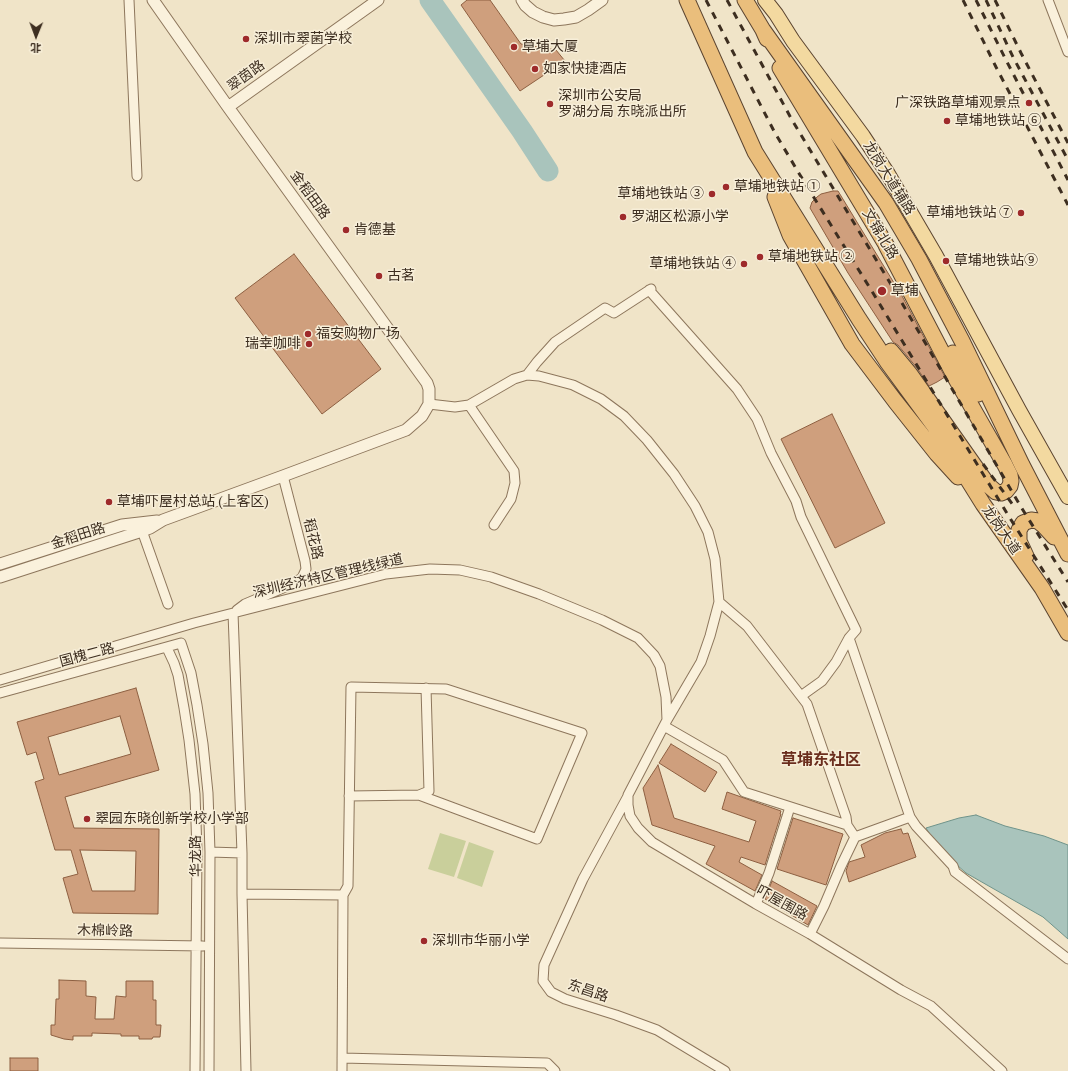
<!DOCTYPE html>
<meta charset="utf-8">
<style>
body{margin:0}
#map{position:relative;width:1068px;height:1071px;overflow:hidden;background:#f0e4c8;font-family:"Crimson Pro","Noto Sans SC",serif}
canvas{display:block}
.north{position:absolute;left:16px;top:16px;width:40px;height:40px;-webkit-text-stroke:3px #f7eed8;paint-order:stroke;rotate:181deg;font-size:11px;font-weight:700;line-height:16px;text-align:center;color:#3d2e20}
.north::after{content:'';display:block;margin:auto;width:14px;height:18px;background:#3d2e20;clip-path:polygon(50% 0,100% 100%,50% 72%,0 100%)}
</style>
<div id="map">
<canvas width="1068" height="1071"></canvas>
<div class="north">北</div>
</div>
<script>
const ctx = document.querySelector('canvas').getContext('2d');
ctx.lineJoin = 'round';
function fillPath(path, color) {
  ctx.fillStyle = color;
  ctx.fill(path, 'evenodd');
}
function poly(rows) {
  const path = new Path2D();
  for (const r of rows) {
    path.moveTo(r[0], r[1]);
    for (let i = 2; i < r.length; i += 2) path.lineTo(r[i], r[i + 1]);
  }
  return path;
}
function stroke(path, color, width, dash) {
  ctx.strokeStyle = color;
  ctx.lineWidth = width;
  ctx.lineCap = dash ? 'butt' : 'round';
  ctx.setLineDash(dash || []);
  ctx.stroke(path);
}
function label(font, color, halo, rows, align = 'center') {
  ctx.font = font + ' "Crimson Pro","Noto Sans SC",serif';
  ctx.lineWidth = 3;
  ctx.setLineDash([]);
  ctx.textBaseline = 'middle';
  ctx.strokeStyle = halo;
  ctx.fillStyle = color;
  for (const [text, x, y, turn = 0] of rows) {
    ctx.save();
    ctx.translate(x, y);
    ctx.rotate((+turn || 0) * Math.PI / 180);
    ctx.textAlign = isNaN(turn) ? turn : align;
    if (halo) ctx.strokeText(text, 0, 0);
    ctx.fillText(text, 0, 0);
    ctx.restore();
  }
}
fillPath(poly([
 [440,833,466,841,454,877,428,869],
 [469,842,494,851,482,887,457,878]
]), '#c9cf9b');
const water = poly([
 [976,815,1005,826,1044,836,1068,845,1068,939,1043,917,966,873,939,849,926,828,959,818,976,815]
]);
fillPath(water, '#a9c4bc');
stroke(water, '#6f938a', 1);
stroke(poly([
 [430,0,522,131,548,171]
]), '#a9c4bc', 21);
const building = poly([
 [467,0,490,0,521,44,556,50,565,61,520,91,461,5,467,0],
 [833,191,838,191,902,296,945,377,937,382,929,386,917,368,898,345,893,342,848,273,810,208,812,202,817,197,821,194,833,191],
 [294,254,381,369,322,414,235,298,294,254],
 [832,414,885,523,835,548,781,439,832,414],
 [136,688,159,770,65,797,74,828,159,829,158,914,73,913,63,878,78,874,71,850,55,850,35,782,44,779,36,752,27,755,17,722,136,688],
 [120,716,131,754,59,775,48,737,120,716],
 [80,850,136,851,135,891,92,891,80,850],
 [671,744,717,772,705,792,659,763,671,744],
 [658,765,674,818,749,842,756,821,722,809,727,792,781,811,780,814,781,814,765,865,741,857,739,862,762,875,755,891,706,864,715,846,652,825,643,788,658,765],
 [793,818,843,834,826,885,777,869,793,818],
 [901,829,903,834,908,833,916,857,849,882,846,871,849,862,865,857,861,845,885,833,901,829],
 [772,881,817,906,808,925,765,899,772,881],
 [59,980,86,981,86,996,96,997,95,1019,114,1019,116,996,126,997,126,981,153,981,153,1000,156,1000,156,1025,161,1025,160,1037,153,1037,152,1039,139,1039,139,1036,121,1036,121,1034,92,1033,92,1036,73,1036,73,1040,64,1039,51,1035,51,1025,55,1025,56,999,59,999,59,980],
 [10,1058,38,1058,38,1071,10,1071,10,1058]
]);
fillPath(building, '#cf9f7d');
stroke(building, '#8d5f41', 1);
const minor = poly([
 [129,0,137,176],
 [1048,0,1068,52],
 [649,290,737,389,757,419,771,453,796,501,801,517,856,630,849,638,836,662,822,681,801,696],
 [527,375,537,362,555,342,605,308,614,313,651,289],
 [429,404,455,407,469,405,514,379,527,375,539,376,573,385,601,399,624,416,647,440,674,474,695,506,708,532,715,559,719,602,710,636,701,662,667,720,628,795,628,805,630,816,638,828,652,842,756,904,810,934,901,990,931,1006,1002,1071],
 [469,405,514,471,515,483,511,499,494,525],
 [140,525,168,604],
 [719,602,747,626,807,704,846,817,847,825,855,837,910,817,916,826,953,866,955,872,1068,959],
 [237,610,245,604,290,585,302,578,306,569,305,561,283,476],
 [233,613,242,853,242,894,246,1071],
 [849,638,910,817],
 [167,648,174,663,178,675,184,708,189,740,195,794,197,851,195,1071],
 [0,680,194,623,386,574,430,569,460,570,491,577,539,594,602,620,638,638,654,655,660,666,666,697,667,720],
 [0,693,181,643,191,673,197,705,203,744,208,793,210,852,209,1071],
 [664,726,723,760,744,792,847,825],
 [349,796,419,795,429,791,426,688],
 [628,796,583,879,544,965,543,981,551,992,565,999,616,1015,657,1030,725,1071],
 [210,852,242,853],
 [242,894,343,895,348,886,351,687,446,689,582,733,537,839,419,795],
 [756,904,769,873,790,807],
 [810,934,824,906,841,866,855,837],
 [0,943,203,946],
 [342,1058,547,1063,555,1071],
 [342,1071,343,895]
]);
const tertiary = poly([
 [522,0,525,5,533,12,543,17,554,20,564,19,576,17,588,10,602,0],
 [228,107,378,0],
 [0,564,122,525,157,521],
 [0,577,142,531,150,528,163,520,283,476,406,430,422,416,429,404,429,389,427,383,228,107,153,0]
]);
const primary = poly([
 [765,0,776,14,793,41,863,136,888,174,936,256,1019,410,1068,497]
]);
const trunk = poly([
 [687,0,755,152,859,319,888,363,935,427,983,504,1042,588,1068,633],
 [745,0,763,30,767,39],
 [763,30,886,203,919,259,962,341,1022,465,1068,554],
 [780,68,891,253],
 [775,197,790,235,852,344,895,401,937,454,958,477],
 [886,245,956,379,1005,465,1010,475,1011,481,1010,486,1006,491,1001,493,996,492,988,485,910,374,891,351],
 [953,353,978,394],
 [1026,556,1019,541,1019,530,1023,523,1031,520,1038,521,1044,526,1054,537]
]);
stroke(minor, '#8d765c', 11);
stroke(tertiary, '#8d765c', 13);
stroke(primary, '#5b4430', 16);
stroke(trunk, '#5b4430', 17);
stroke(minor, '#faf1dc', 9);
stroke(tertiary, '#faf1dc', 11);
stroke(primary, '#f3d9a0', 14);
stroke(trunk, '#eabe7c', 15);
stroke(poly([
 [706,0,775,133,800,175,873,293,1008,515,1068,610],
 [727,0,792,120,892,286,1021,507,1068,582],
 [963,0,996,67,1068,205],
 [976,0,1006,60,1068,180],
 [986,0,1013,57,1068,160],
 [995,0,1021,53,1068,143],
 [983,464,1016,509]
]), '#3d2e20', 3, [7, 7]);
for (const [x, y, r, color] of [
 [246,39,4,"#9e2a2b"],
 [514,47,4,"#9e2a2b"],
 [535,69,4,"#9e2a2b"],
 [1029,103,4,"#9e2a2b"],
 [550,104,4,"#9e2a2b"],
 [947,121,4,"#9e2a2b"],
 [726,187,4,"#9e2a2b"],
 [712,194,4,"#9e2a2b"],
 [1021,213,4,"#9e2a2b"],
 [623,217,4,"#9e2a2b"],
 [346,230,4,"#9e2a2b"],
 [760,257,4,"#9e2a2b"],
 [946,261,4,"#9e2a2b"],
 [744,264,4,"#9e2a2b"],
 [379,276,4,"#9e2a2b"],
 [882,291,5,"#9e2a2b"],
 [308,334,4,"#9e2a2b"],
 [309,344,4,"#9e2a2b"],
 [109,502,4,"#9e2a2b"],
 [87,819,4,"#9e2a2b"],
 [424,941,4,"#9e2a2b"]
]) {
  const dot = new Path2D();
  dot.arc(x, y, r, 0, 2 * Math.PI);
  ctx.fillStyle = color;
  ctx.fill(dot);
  stroke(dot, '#f7eed8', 1.5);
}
label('14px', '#3d2e20', '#f7eed8', [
 ["深圳市翠菌学校",254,39],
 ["草埔大厦",522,47],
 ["如家快捷酒店",543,69],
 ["深圳市公安局",558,96],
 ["罗湖分局 东晓派出所",558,112],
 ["广深铁路草埔观景点",1021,103,"right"],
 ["草埔地铁站 ⑥",955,121],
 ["草埔地铁站 ①",734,187],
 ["草埔地铁站 ③",704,194,"right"],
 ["草埔地铁站 ⑦",1013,213,"right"],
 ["罗湖区松源小学",631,217],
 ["肯德基",354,230],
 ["草埔地铁站 ②",768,257],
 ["草埔地铁站⑨",954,261],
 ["草埔地铁站 ④",736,264,"right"],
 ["古茗",387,276],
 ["草埔",891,291],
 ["福安购物广场",316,334],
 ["瑞幸咖啡",301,344,"right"],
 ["草埔吓屋村总站 (上客区)",117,502],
 ["翠园东晓创新学校小学部",95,819],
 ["深圳市华丽小学",432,941]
], 'left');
label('14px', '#3d2e20', '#f7eed8', [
 ["翠茵路",246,76,-36],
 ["龙岗大道辅路",889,178,58],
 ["金稻田路",310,195,54],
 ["文锦北路",880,234,59],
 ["龙岗大道",1001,530,55],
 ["金稻田路",78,536,-18],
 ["稻花路",313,539,77],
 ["深圳经济特区管理线绿道",328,576,-13],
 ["国槐二路",87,655,-15],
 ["华龙路",196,856,-91],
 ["吓屋围路",782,903,29],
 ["木棉岭路",105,931,1],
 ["东昌路",588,991,19]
]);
label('bold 16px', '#6b2e1e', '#f7eed8', [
 ["草埔东社区",821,760]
]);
</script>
